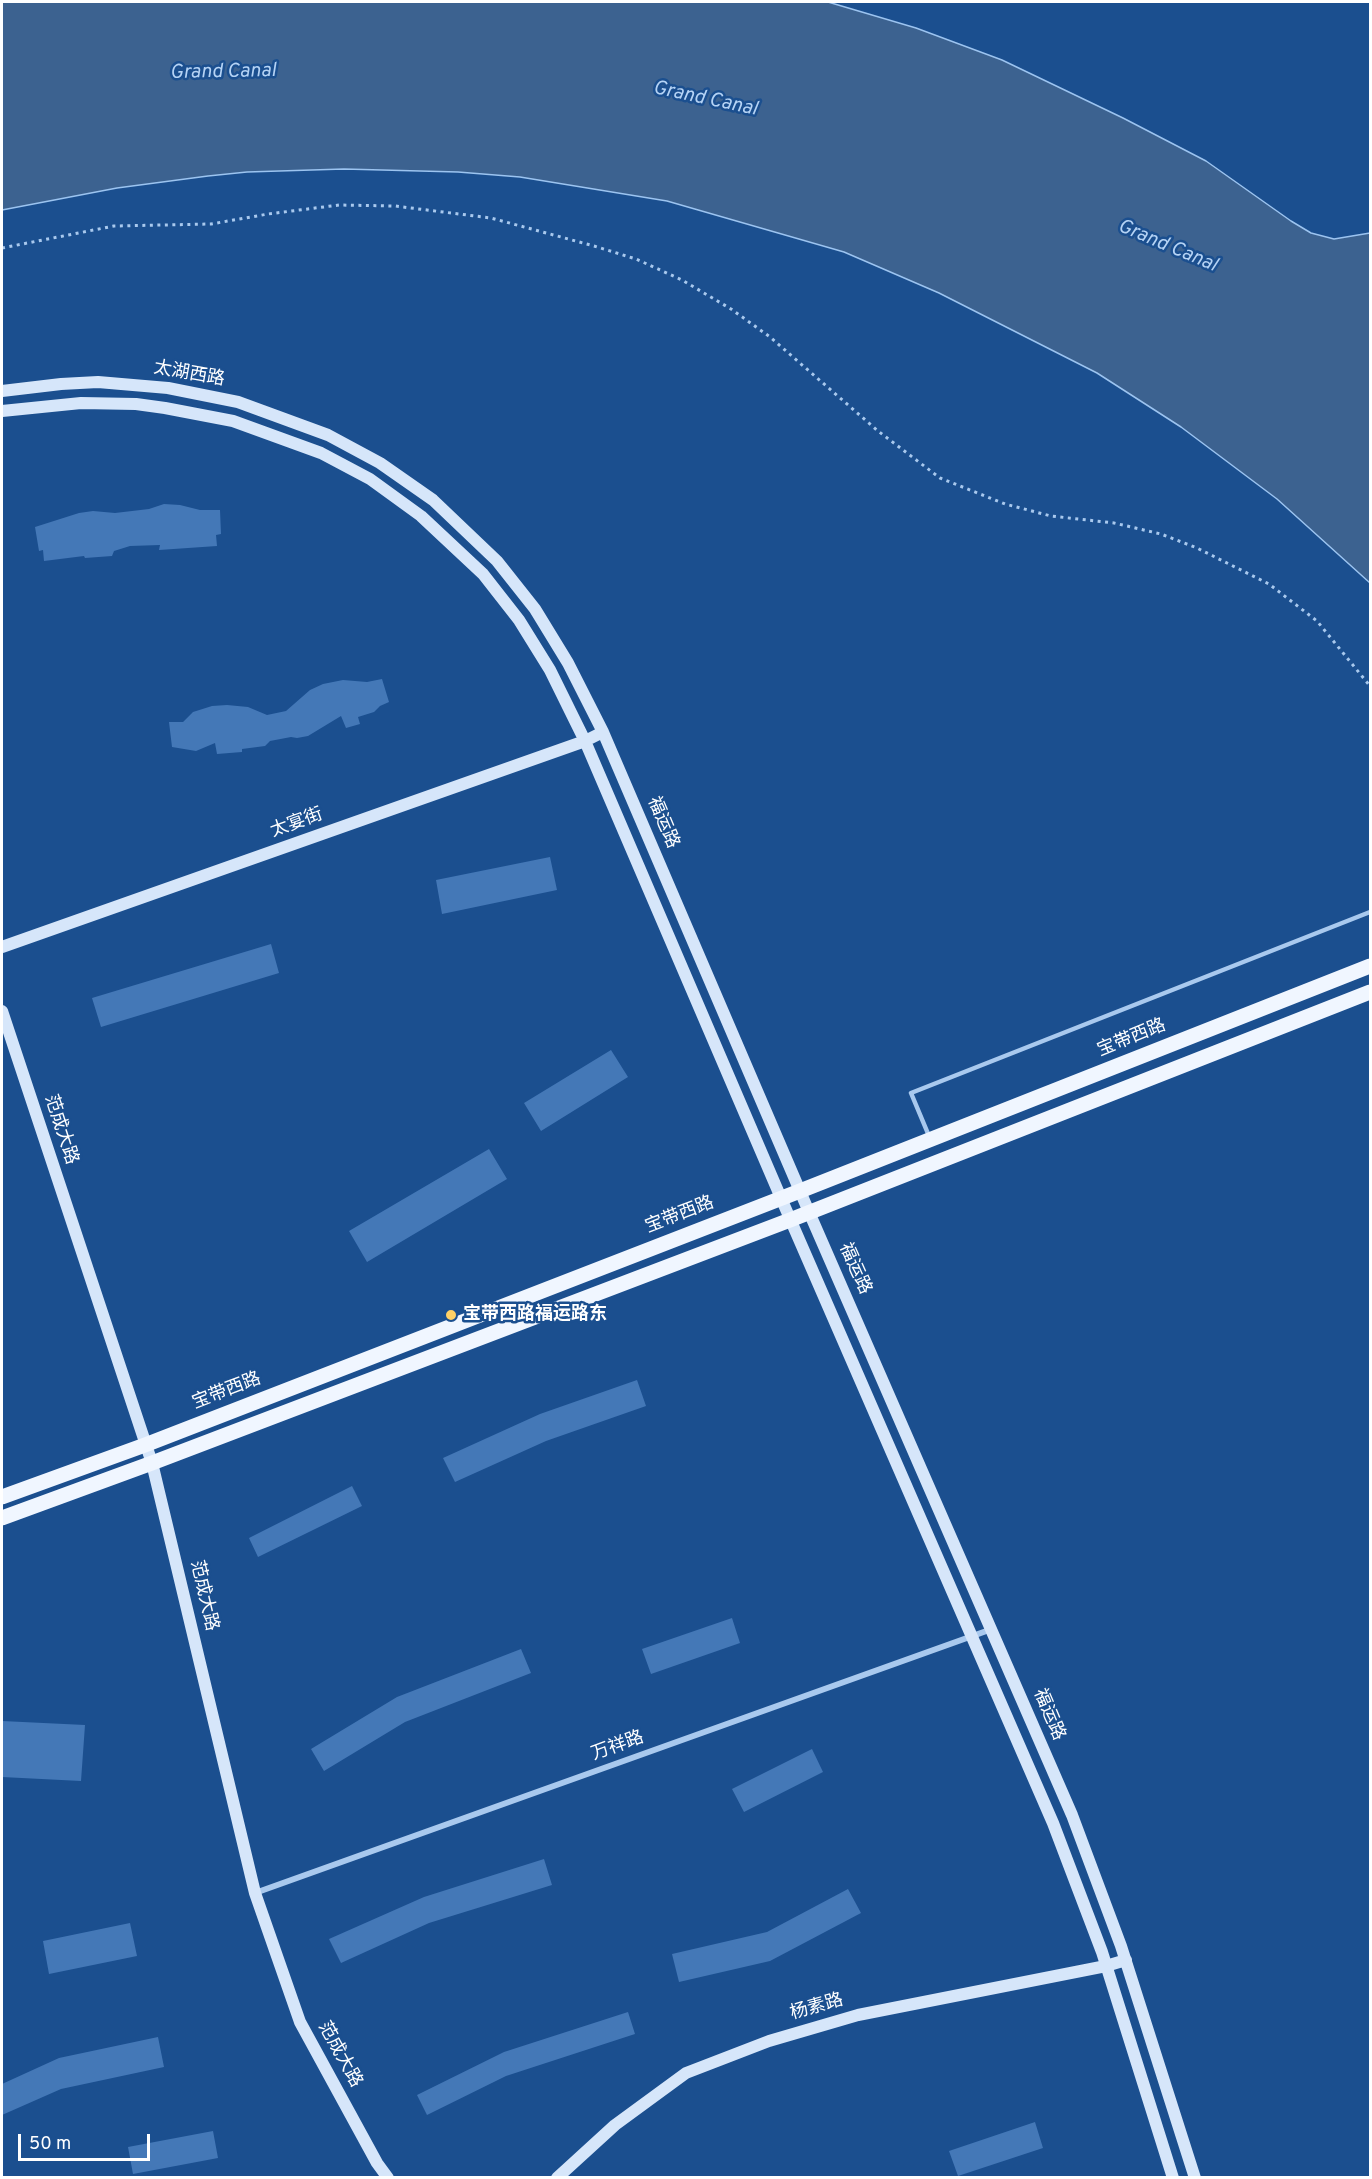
<!DOCTYPE html>
<meta charset="utf-8">
<style>
body{margin:0}
#map{position:relative;width:1372px;height:2179px;overflow:hidden;background:#1b4f8f;font-family:Overpass,sans-serif}
canvas{display:block}
.frame{position:absolute;inset:0;border:3px solid #fff;pointer-events:none}
.scale{position:absolute;left:18px;top:2134px;width:132px;height:27px;box-sizing:border-box;border:3px solid #fff;border-top:0;padding-left:8px;font-size:18px;line-height:21px;white-space:nowrap;color:#fff;-webkit-text-stroke:4px #1b4f8f;paint-order:stroke}
</style>
<div id="map">
<canvas width="1372" height="2179"></canvas>
<div class="frame"></div>
<div class="scale">50 m</div>
</div>
<script>
const ctx = document.querySelector('canvas').getContext('2d');
ctx.lineJoin = 'round';
function fillPath(path, color) {
  ctx.fillStyle = color;
  ctx.fill(path, 'evenodd');
}
function poly(rows) {
  const path = new Path2D();
  for (const r of rows) {
    path.moveTo(r[0], r[1]);
    for (let i = 2; i < r.length; i += 2) path.lineTo(r[i], r[i + 1]);
  }
  return path;
}
function stroke(path, color, width, dash) {
  ctx.strokeStyle = color;
  ctx.lineWidth = width;
  ctx.lineCap = dash ? 'butt' : 'round';
  ctx.setLineDash(dash || []);
  ctx.stroke(path);
}
function label(font, color, halo, rows, align = 'center') {
  ctx.font = font + ' Overpass,"Noto Sans SC",sans-serif';
  ctx.lineWidth = 5;
  ctx.setLineDash([]);
  ctx.textBaseline = 'middle';
  ctx.strokeStyle = halo;
  ctx.fillStyle = color;
  for (const [text, x, y, turn = 0] of rows) {
    ctx.save();
    ctx.translate(x, y);
    ctx.rotate((+turn || 0) * Math.PI / 180);
    ctx.textAlign = isNaN(turn) ? turn : align;
    if (halo) ctx.strokeText(text, 0, 0);
    ctx.fillText(text, 0, 0);
    ctx.restore();
  }
}
const water = poly([
 [2,2,828,2,916,28,1002,60,1123,118,1206,161,1291,221,1311,233,1334,239,1370,233,1370,583,1277,499,1181,427,1097,373,939,293,844,252,667,201,520,177,458,172,344,169,247,172,208,176,117,188,2,210,2,2]
]);
fillPath(water, '#3c6290');
stroke(water, '#9cc4f0', 1.5);
fillPath(poly([
 [164,504,180,505,200,510,220,510,221,534,216,535,217,546,159,550,160,545,130,546,114,551,112,556,85,558,84,556,44,561,43,550,39,551,35,527,79,513,93,511,115,513,149,509],
 [382,679,389,702,380,706,374,712,358,717,360,724,346,728,341,716,308,736,297,738,291,737,270,741,265,746,242,749,242,752,217,754,215,743,196,751,172,747,169,722,183,722,193,712,212,706,227,705,248,707,267,715,286,711,310,690,323,684,343,680,367,682],
 [550,857,557,890,442,914,436,880],
 [271,944,279,973,101,1027,92,998],
 [611,1050,628,1077,541,1131,524,1103],
 [489,1149,507,1179,367,1262,349,1231],
 [637,1380,646,1406,546,1441,455,1482,443,1458,540,1414],
 [352,1486,362,1506,258,1557,249,1538],
 [732,1618,740,1643,651,1674,642,1649],
 [521,1649,531,1673,405,1722,324,1771,311,1749,397,1697],
 [2,1721,85,1725,81,1781,2,1777],
 [812,1749,823,1772,744,1812,732,1789],
 [544,1859,552,1885,429,1923,341,1963,329,1939,424,1897],
 [848,1889,861,1913,770,1961,679,1982,672,1954,767,1932],
 [130,1923,137,1956,49,1974,43,1941],
 [628,2012,635,2034,506,2076,427,2115,417,2095,504,2052],
 [158,2037,164,2067,61,2089,2,2115,2,2084,59,2058],
 [1035,2122,1043,2148,958,2176,949,2151],
 [213,2131,218,2158,133,2174,128,2147]
]), '#4478b7');
stroke(poly([
 [2,248,114,226,211,224,268,214,339,205,395,206,491,218,594,246,636,259,682,280,731,309,770,337,878,431,940,478,1005,504,1051,516,1114,523,1161,534,1197,548,1269,584,1317,621,1370,686]
]), '#a9c9ee', 3, [3, 4.5]);
stroke(poly([
 [929,1136,911,1093,1370,912]
]), '#a9c9ee', 4.5);
stroke(poly([
 [255,1893,992,1629]
]), '#a9c9ee', 6);
stroke(poly([
 [2,391,61,384,98,382,168,388,238,402,328,435,380,463,433,500,497,561,535,609,568,663,603,732,809,1212,1072,1815,1121,1946,1195,2178],
 [2,411,81,403,136,404,165,408,233,421,321,453,370,479,421,516,483,574,519,620,550,670,585,741,781,1198,1053,1823,1102,1952,1173,2178],
 [2,947,585,741,603,732],
 [2,1011,152,1463,255,1893,300,2022,377,2163,388,2178],
 [557,2178,615,2125,686,2073,769,2041,858,2015,1106,1966,1126,1960]
]), '#d6e6fa', 12);
stroke(poly([
 [2,1497,145,1445,800,1191,1370,966],
 [2,1518,152,1463,790,1220,1370,992]
]), '#f0f6ff', 15);
for (const [x, y, r, color] of [
 [451,1315,6,"#ffd166"]
]) {
  const dot = new Path2D();
  dot.arc(x, y, r, 0, 2 * Math.PI);
  ctx.fillStyle = color;
  ctx.fill(dot);
  stroke(dot, '#1b4f8f', 2);
}
label('18px', '#fff', '#1b4f8f', [
 ["太湖西路",189,375,10],
 ["福运路",662,823,67],
 ["太宴街",297,824,-20],
 ["宝带西路",1132,1039,-22],
 ["范成大路",60,1130,72],
 ["宝带西路",680,1216,-21],
 ["福运路",854,1269,66],
 ["宝带西路",227,1392,-21],
 ["范成大路",203,1596,77],
 ["福运路",1048,1715,67],
 ["万祥路",618,1747,-20],
 ["杨素路",817,2008,-16],
 ["范成大路",339,2055,61]
]);
label('bold 18px', '#fff', '#1b4f8f', [
 ["宝带西路福运路东",463,1315]
], 'left');
label('italic 20px', '#b5d3f5', '#1b4f8f', [
 ["Grand Canal",223,73,-1],
 ["Grand Canal",705,100,12],
 ["Grand Canal",1167,247,23]
]);
</script>
